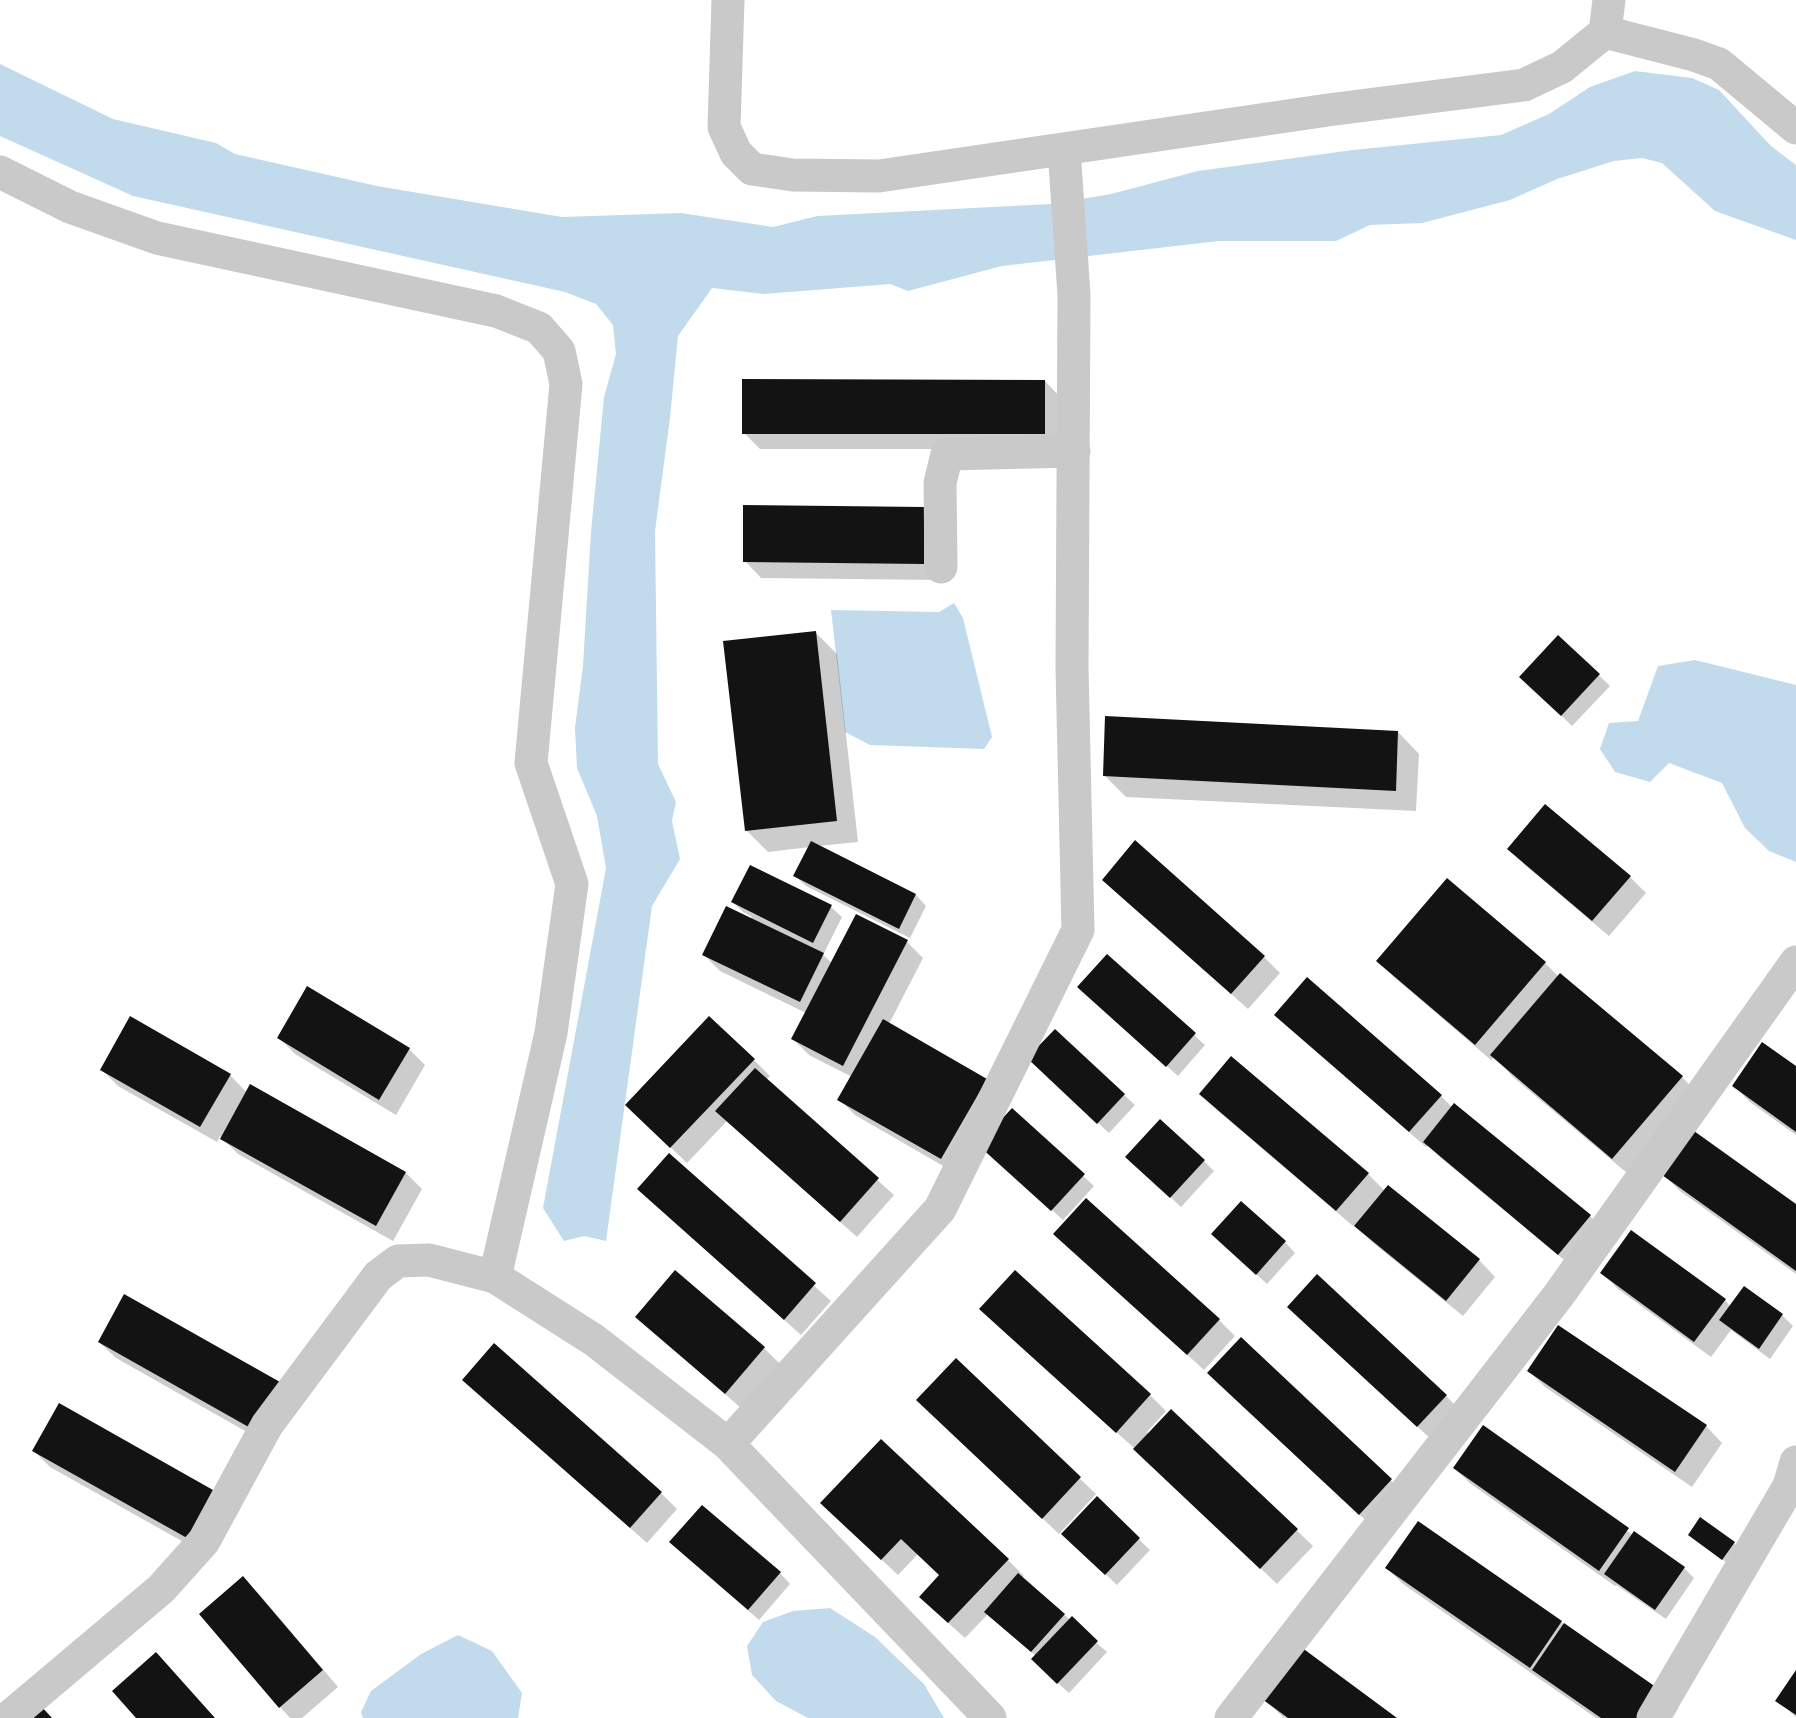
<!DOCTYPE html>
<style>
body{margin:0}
canvas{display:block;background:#fff}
</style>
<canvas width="1796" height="1718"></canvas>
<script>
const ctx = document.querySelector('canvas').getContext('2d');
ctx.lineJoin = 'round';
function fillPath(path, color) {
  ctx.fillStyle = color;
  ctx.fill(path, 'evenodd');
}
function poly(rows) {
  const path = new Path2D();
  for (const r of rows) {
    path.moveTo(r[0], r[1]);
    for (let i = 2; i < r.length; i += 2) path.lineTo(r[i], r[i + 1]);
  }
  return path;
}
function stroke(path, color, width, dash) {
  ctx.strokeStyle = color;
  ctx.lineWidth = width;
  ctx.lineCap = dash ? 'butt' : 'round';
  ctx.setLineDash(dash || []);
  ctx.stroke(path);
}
fillPath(poly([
 [0,64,113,119,216,143,235,154,377,186,562,217,681,213,773,227,817,216,1051,204,1111,194,1198,171,1353,150,1501,135,1549,114,1590,87,1635,71,1692,78,1719,90,1771,146,1796,165,1796,240,1715,211,1662,163,1642,158,1614,161,1557,179,1510,200,1422,223,1370,225,1336,241,1219,241,1002,266,908,291,890,284,764,294,712,288,678,336,670,418,655,531,658,764,676,802,672,821,680,859,652,906,606,1241,584,1236,564,1241,543,1208,606,868,597,816,577,768,575,728,583,666,591,532,604,397,616,354,613,325,596,304,565,292,133,196,0,136],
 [954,603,963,618,992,737,984,749,870,745,845,732,831,610,939,612],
 [1695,660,1796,685,1796,862,1769,851,1745,828,1722,783,1669,763,1650,782,1615,772,1600,749,1609,723,1638,721,1658,666],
 [830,1608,875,1637,924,1684,944,1718,808,1718,776,1701,752,1675,747,1646,763,1622,793,1611],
 [458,1635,492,1651,522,1693,518,1718,363,1718,361,1712,371,1691,421,1654]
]), '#c2dbec');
fillPath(poly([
 [1045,381,1061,398,1061,449,760,449,744,433],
 [924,509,939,580,761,578,745,561],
 [815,632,837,654,858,842,818,846,916,895,926,906,910,938,806,886,795,876,810,847,768,852,746,830],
 [1559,637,1610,686,1572,726,1532,687],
 [1398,732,1419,754,1416,811,1126,797,1104,775],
 [1509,849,1630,877,1646,893,1609,936,1525,865],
 [750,867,831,907,842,917,823,955,832,963,907,942,923,958,889,1024,986,1080,957,1174,855,1115,839,1099,852,1077,809,1055,793,1039,806,1013,720,971,704,955,750,919,752,917,743,912,733,902],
 [1104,880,1264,957,1280,973,1248,1009],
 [1107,956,1205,1045,1178,1076,1090,997],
 [1378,961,1545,963,1559,977,1682,1077,1703,1099,1634,1179,1513,1077,1494,1057,1491,1060,1394,977],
 [1276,1015,1441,1096,1453,1108,1590,1216,1606,1232,1575,1269,1441,1158,1428,1145,1426,1147],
 [1055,1031,1135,1105,1109,1133,1040,1069],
 [279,1038,409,1049,425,1065,396,1115,295,1054],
 [754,1060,770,1076,766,1080,894,1195,857,1237,727,1121,687,1163,643,1121],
 [1796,1068,1796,1135,1750,1102,1734,1086],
 [102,1070,230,1075,247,1093,251,1086,406,1173,422,1189,393,1241,238,1154,220,1136,217,1142,118,1086],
 [1201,1094,1368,1174,1385,1191,1479,1260,1495,1277,1463,1316,1372,1242,1355,1225,1353,1226,1217,1110],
 [1012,1111,1094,1186,1063,1220,991,1155],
 [669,1155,831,1301,801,1335,656,1205],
 [1204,1161,1214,1171,1181,1207,1138,1167],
 [1664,1175,1796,1206,1796,1274,1680,1191],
 [1055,1234,1219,1320,1235,1336,1204,1370],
 [1285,1242,1295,1253,1267,1284,1224,1245],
 [1602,1273,1725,1300,1731,1307,1744,1288,1782,1315,1793,1326,1770,1359,1731,1330,1711,1357,1618,1289],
 [125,1296,270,1445,116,1358,99,1342],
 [637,1317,764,1348,780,1364,742,1409],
 [1305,1323,1446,1396,1462,1412,1434,1442],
 [997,1325,1150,1395,1166,1411,1147,1432,1149,1434,1171,1411,1313,1546,1277,1584,1133,1447],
 [1241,1339,1407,1496,1376,1530,1225,1389],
 [956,1360,1096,1494,1059,1534,934,1416],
 [1529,1371,1706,1426,1722,1443,1692,1487,1545,1387],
 [464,1380,661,1493,677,1509,647,1543],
 [1483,1427,1633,1535,1684,1568,1694,1578,1666,1619,1616,1585,1615,1586,1471,1484,1454,1468],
 [34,1451,229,1508,203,1553,50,1467],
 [1097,1499,1150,1550,1117,1585,1074,1544],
 [838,1519,1008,1560,1024,1576,1022,1578,1107,1652,1069,1693,1044,1670,1036,1656,988,1614,965,1638,937,1613,941,1575,918,1554,898,1575],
 [1690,1535,1734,1543,1738,1548,1727,1563],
 [682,1553,780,1573,790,1584,759,1620],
 [1387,1568,1561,1622,1662,1693,1678,1709,1672,1718,1596,1718,1403,1584],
 [243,1578,259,1594,338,1687,302,1718,290,1718,280,1707,201,1614],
 [1796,1673,1796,1717,1777,1700],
 [1264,1699,1395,1718,1284,1718]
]), '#0003');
fillPath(poly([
 [742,379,1045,380,1045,434,742,434],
 [743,505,924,507,924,564,743,562],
 [816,631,837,821,745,831,723,641],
 [1558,635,1600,674,1561,716,1519,677],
 [1105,716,1398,731,1396,791,1103,776],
 [1545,804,1631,876,1592,921,1507,849],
 [1135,840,1265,956,1231,994,1102,880],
 [811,841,916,894,899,929,793,876],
 [750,865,832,905,813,943,731,902],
 [1447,878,1546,962,1475,1045,1376,961],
 [726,906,824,953,800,1002,702,955],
 [856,914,908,940,843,1066,791,1039],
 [1107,954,1196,1033,1166,1067,1077,987],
 [1560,973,1683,1076,1612,1159,1490,1055],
 [1307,977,1442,1095,1409,1132,1274,1015],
 [307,986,410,1048,379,1100,277,1038],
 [130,1016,231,1074,200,1127,100,1070],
 [709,1016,755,1059,670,1148,625,1105],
 [883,1019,987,1079,941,1159,837,1100],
 [1055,1029,1125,1094,1097,1124,1027,1058],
 [1762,1042,1796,1066,1796,1132,1732,1086],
 [1231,1056,1369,1173,1336,1211,1199,1094],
 [755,1068,879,1178,840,1222,715,1111],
 [250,1084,406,1172,376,1226,220,1139],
 [1454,1103,1591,1215,1558,1255,1423,1142],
 [1012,1108,1085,1174,1051,1211,978,1145],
 [1160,1119,1205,1160,1170,1198,1125,1157],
 [1694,1131,1796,1204,1796,1271,1662,1175],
 [669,1153,816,1283,784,1320,637,1189],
 [1388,1185,1480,1259,1446,1301,1354,1226],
 [1086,1198,1220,1319,1187,1355,1053,1234],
 [1241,1201,1286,1241,1256,1275,1211,1234],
 [1631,1230,1726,1299,1694,1342,1600,1273],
 [675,1270,765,1347,725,1394,635,1317],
 [1015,1270,1151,1394,1116,1433,979,1309],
 [1317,1274,1447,1395,1417,1427,1287,1307],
 [1744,1286,1783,1314,1759,1349,1719,1320],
 [124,1294,280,1382,254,1430,98,1342],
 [1558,1325,1707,1425,1675,1472,1527,1371],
 [1241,1337,1392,1479,1359,1515,1207,1373],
 [494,1343,662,1492,630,1528,462,1380],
 [956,1358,1081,1477,1042,1519,916,1400],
 [59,1403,213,1490,187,1538,32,1451],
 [1171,1409,1298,1529,1260,1569,1133,1449],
 [1483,1425,1629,1528,1599,1571,1453,1468],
 [881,1439,1009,1559,948,1623,919,1597,939,1575,901,1539,881,1560,820,1503],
 [1097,1496,1140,1538,1105,1575,1061,1534],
 [702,1505,781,1572,748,1610,669,1542],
 [1700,1517,1735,1542,1722,1560,1688,1535],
 [1418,1521,1562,1621,1530,1668,1385,1568],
 [1634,1531,1685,1567,1655,1610,1604,1574],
 [1018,1573,1065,1614,1031,1652,984,1612],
 [243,1576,323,1670,279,1708,199,1614],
 [1072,1616,1098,1641,1057,1684,1031,1659],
 [1564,1623,1663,1692,1645,1718,1601,1718,1532,1670],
 [1301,1647,1397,1718,1288,1718,1262,1699],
 [156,1652,215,1718,136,1718,112,1691],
 [1796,1670,1796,1715,1775,1701],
 [40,1705,52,1718,25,1718]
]), '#131313');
stroke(poly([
 [728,0,724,127,736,153,752,169,793,175,879,176,1328,110,1524,85,1562,67,1605,32,1609,0],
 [1605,32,1694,55,1719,64,1796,128],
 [0,172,70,207,157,238,496,311,539,328,559,351,566,384,531,763,572,884,551,1033,495,1277],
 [941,567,940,483,947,454,1074,451],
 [728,1444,940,1209,1078,930,1072,668,1074,295,1064,149],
 [8,1718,161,1589,204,1541,267,1425,378,1276,398,1261,429,1260,495,1277,594,1340,728,1444,990,1718],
 [1231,1718,1558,1296,1796,962],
 [1653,1718,1789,1486,1796,1462]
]), '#c9c9c9', 33);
</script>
